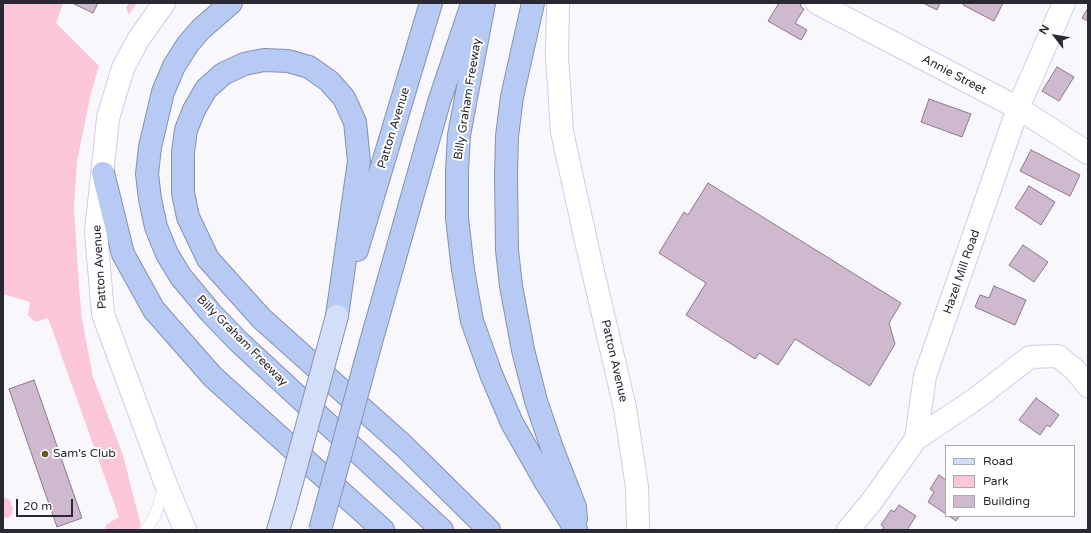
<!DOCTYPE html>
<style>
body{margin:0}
#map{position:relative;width:1091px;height:533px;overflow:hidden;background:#f8f7fc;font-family:"Varela Round",sans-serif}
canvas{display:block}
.frame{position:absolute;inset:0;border:4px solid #2a2832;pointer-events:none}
.legend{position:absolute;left:945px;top:445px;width:130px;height:72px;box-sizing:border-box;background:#fff;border:1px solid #aaa9ad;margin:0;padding:5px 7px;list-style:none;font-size:12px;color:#2a2832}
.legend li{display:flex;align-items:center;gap:8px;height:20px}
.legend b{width:20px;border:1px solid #aaa9ad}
.north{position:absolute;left:1035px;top:16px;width:40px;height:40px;-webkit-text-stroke:3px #fff;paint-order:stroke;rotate:301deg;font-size:11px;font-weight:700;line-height:16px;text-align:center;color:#2a2832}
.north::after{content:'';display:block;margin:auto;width:14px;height:18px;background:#2a2832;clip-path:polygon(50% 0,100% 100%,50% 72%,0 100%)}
.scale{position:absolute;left:16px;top:499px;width:57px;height:18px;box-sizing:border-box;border:2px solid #2a2832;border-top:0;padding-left:5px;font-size:12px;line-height:14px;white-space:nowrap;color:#2a2832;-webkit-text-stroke:3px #fff;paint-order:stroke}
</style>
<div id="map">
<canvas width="1091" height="533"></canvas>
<div class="frame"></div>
<ul class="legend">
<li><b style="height:5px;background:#d3dff8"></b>Road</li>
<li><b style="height:11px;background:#fbc7d8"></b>Park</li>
<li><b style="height:11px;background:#cfb9cf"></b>Building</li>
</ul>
<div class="north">N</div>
<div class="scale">20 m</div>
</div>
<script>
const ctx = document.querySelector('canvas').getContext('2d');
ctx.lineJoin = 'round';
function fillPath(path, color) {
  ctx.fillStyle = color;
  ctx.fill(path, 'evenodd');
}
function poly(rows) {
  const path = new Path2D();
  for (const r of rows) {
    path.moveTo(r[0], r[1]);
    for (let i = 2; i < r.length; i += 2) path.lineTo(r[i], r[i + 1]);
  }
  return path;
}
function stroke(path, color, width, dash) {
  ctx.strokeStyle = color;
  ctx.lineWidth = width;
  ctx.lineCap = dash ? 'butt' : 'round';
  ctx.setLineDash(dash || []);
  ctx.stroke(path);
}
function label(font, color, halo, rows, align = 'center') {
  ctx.font = font + ' "Varela Round",sans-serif';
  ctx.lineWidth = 4;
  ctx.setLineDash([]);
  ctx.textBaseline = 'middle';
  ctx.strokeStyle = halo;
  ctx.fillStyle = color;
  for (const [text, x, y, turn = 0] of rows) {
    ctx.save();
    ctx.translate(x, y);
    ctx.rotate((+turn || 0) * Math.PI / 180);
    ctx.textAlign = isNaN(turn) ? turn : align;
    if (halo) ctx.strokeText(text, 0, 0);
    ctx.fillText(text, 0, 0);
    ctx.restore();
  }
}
fillPath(poly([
 [3,3,63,3,56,23,99,66,91,93,77,161,74,207,79,287,82,319,93,377,123,455,141,526,137,530,106,530,105,528,107,524,119,517,48,318,36,322,28,316,30,302,3,294],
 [129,3,137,3,129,15,126,8],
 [3,497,10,500,13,509,12,514,9,517,4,518]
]), '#fbc7d8');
const building = poly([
 [72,3,98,3,93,13,72,3],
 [779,3,802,3,800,6,804,9,795,23,807,30,801,40,768,21,779,3],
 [923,3,940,3,937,10,923,3],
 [964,3,1003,3,994,21,963,5,964,3],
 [1088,8,1088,21,1082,18,1088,8],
 [1057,67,1074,77,1059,101,1042,91,1057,67],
 [929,99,971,114,962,137,921,122,929,99],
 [1031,150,1080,175,1070,196,1020,171,1031,150],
 [708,183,901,303,889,323,895,344,870,386,795,339,778,365,759,353,755,359,686,315,706,283,659,253,684,212,688,215,708,183],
 [1029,186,1055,202,1041,225,1015,208,1029,186],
 [1023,245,1048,262,1034,282,1009,265,1023,245],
 [994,286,1026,300,1015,325,975,307,980,295,989,298,994,286],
 [34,380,82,518,57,527,9,389,34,380],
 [1036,398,1059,415,1050,427,1047,425,1040,435,1019,420,1036,398],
 [939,475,946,480,946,514,928,502,934,492,930,489,939,475],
 [899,505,916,516,907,530,882,530,884,527,881,525,891,510,894,512,899,505],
 [949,516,959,516,956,521,949,516]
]);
fillPath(building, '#cfb9cf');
stroke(building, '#8b778b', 1);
const service = poly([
 [146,530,155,516,164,486]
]);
const minor = poly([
 [817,3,1018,108,1088,153],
 [916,439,974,400,1030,357,1058,356,1075,370,1088,386],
 [848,530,872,501,916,439,925,376,1018,108,1064,3]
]);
const tertiary = poly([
 [164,3,138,40,123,68,108,118,96,232,103,314,165,482,185,530],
 [558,3,557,57,562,132,588,250,625,408,637,487,638,530]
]);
const primary = poly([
 [278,530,285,507]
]);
const motorway = poly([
 [231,3,201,29,188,44,174,66,163,92,150,147,147,174,150,199,156,227,167,254,181,277,211,313,238,341,442,530],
 [484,3,459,135,457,171,457,218,463,270,472,321,491,374,512,423,545,481,576,530],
 [533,3,512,97,507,136,506,175,507,250,511,286,523,350,536,401,552,448,575,507,576,519],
 [103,173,123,254,154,310,213,377,383,530],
 [357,250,431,3],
 [337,316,359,161,355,122,344,98,329,81,309,67,288,61,264,60,244,64,223,74,206,89,194,110,186,130,183,152,183,193,188,217,208,259,262,319,404,446,489,530],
 [371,342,439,102,472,4]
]);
stroke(service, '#d2cbe7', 12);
stroke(minor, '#d2cbe7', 24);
stroke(tertiary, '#d2cbe7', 24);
stroke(primary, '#8591b0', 24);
stroke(motorway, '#8591b0', 24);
stroke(service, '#fff', 11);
stroke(minor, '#fff', 22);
stroke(tertiary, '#fff', 22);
stroke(primary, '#d3dff8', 22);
stroke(motorway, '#b6caf4', 22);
const primaryBridge = poly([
 [285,507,337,316]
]);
const motorwayBridge = poly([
 [320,530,371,342]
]);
stroke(primaryBridge, '#8591b0', 24, []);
stroke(motorwayBridge, '#8591b0', 24, []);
stroke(primaryBridge, '#d3dff8', 22);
stroke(motorwayBridge, '#b6caf4', 22);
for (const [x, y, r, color] of [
 [45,454,4,"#695725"]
]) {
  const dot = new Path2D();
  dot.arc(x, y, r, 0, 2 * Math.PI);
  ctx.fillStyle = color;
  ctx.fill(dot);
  stroke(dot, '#fff', 1.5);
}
label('12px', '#2a2832', '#fff', [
 ["Annie Street",954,75,28],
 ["Billy Graham Freeway",468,99,-81],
 ["Patton Avenue",394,128,-73],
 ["Patton Avenue",100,267,-94],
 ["Hazel Mill Road",962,272,-71],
 ["Billy Graham Freeway",242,341,45],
 ["Patton Avenue",614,361,77]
]);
label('12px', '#2a2832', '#fff', [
 ["Sam's Club",53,454]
], 'left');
</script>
